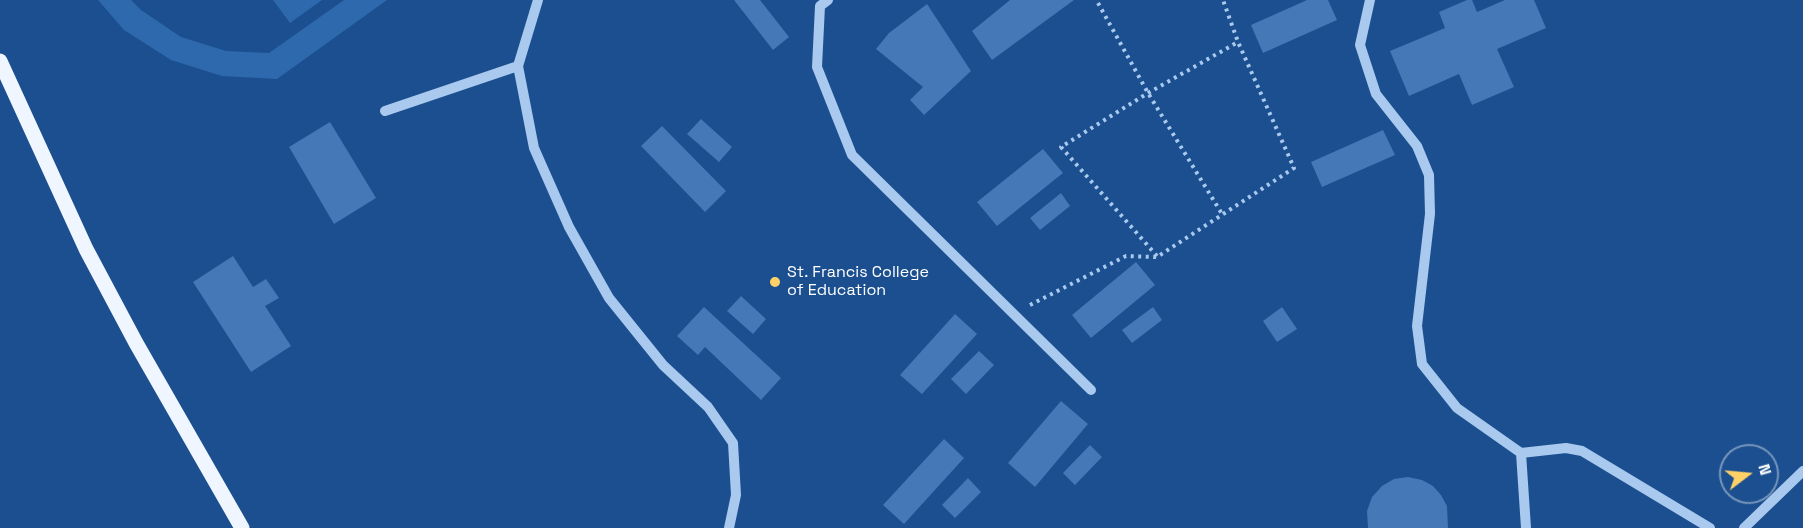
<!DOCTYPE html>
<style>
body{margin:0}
#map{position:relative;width:1803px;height:528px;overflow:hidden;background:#1b4f8f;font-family:"Space Grotesk",sans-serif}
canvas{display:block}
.north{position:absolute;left:1719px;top:444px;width:60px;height:60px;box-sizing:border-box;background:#1b4f8f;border:2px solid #7695bc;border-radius:50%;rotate:74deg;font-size:16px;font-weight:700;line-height:24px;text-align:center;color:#fff}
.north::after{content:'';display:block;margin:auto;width:21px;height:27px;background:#ffd166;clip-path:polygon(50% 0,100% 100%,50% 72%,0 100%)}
</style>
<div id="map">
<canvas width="1803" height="528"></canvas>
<div class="north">N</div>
</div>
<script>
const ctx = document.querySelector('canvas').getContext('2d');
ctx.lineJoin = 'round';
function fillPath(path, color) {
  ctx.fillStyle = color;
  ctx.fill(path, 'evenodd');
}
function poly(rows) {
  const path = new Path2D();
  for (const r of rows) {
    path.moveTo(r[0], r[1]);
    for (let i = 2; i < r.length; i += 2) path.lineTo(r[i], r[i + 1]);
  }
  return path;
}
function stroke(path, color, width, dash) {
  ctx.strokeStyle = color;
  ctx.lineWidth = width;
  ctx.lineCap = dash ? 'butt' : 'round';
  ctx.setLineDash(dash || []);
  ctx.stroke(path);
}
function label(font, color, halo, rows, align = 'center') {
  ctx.font = font + ' "Space Grotesk",sans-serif';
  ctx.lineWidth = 4.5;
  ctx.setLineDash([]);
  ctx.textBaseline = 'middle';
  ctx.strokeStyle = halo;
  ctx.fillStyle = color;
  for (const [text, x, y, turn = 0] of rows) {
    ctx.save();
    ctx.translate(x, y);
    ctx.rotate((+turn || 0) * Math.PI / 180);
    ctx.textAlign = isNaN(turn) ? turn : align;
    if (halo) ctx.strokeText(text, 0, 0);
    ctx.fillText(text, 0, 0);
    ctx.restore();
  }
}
fillPath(poly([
 [98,0,131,0,141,10,181,37,226,51,269,53,344,0,387,0,277,79,222,76,171,60,124,30],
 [273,0,322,0,290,23]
]), '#2e69ad');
fillPath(poly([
 [734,0,760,0,789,37,773,50],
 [1010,0,1074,0,992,60,972,31],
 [1307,0,1328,0,1337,20,1263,53,1251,25],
 [1467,0,1472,0,1477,12,1505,0,1534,0,1546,28,1497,49,1514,87,1472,105,1459,74,1409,96,1390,51,1445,28,1439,12],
 [927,4,971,71,924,115,910,100,923,87,876,49,889,33],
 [701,119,732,147,719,162,687,134],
 [330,122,376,198,334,224,289,147],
 [662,126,726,191,705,212,641,146],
 [1383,130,1395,155,1322,187,1311,162],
 [1043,149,1063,173,997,226,977,202],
 [1061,193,1070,206,1040,230,1030,218],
 [233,256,253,287,266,279,279,298,265,306,291,346,251,372,193,282],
 [1136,262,1155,285,1091,338,1072,315],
 [741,296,766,319,753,334,727,311],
 [704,307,781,378,761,400,705,347,698,355,677,336],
 [1153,307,1162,320,1132,343,1122,330],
 [1282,307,1297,329,1277,342,1263,321],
 [955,314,977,334,922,394,900,375],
 [979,351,994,365,966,394,951,379],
 [1061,401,1088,424,1035,487,1008,463],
 [944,439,964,458,904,524,883,505],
 [1090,445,1102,457,1075,485,1063,473],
 [1408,477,1422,480,1433,486,1441,495,1447,506,1448,528,1368,528,1367,511,1372,497,1382,486,1394,479],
 [968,478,981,492,955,518,942,505]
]), '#4478b7');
stroke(poly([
 [1098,3,1148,93,1222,214],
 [1157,256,1061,147,1148,93,1238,42],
 [1030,305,1126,256,1157,257,1294,168,1238,42,1223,0]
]), '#a9c9ee', 4, [3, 4.5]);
stroke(poly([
 [538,0,518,66,534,148,569,227,609,298,663,365,708,407,733,443,736,495,729,528],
 [828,0,820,6,817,67,852,155,1091,390],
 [1370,0,1360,45,1376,94,1417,146,1429,175,1430,214,1417,326,1422,364,1457,408,1521,453,1566,448,1582,451,1710,528],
 [385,111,518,66],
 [1521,453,1526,528],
 [1744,528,1803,471]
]), '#a9c9ee', 10);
stroke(poly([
 [0,61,86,249,136,343,242,528]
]), '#f0f6ff', 15);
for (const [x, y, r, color] of [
 [775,282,6,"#ffd166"]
]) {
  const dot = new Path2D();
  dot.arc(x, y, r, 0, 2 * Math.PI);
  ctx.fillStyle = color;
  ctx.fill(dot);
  stroke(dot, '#1b4f8f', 2);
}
label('16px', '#fff', '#1b4f8f', [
 ["St. Francis College",787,273],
 ["of Education",787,291]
], 'left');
</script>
